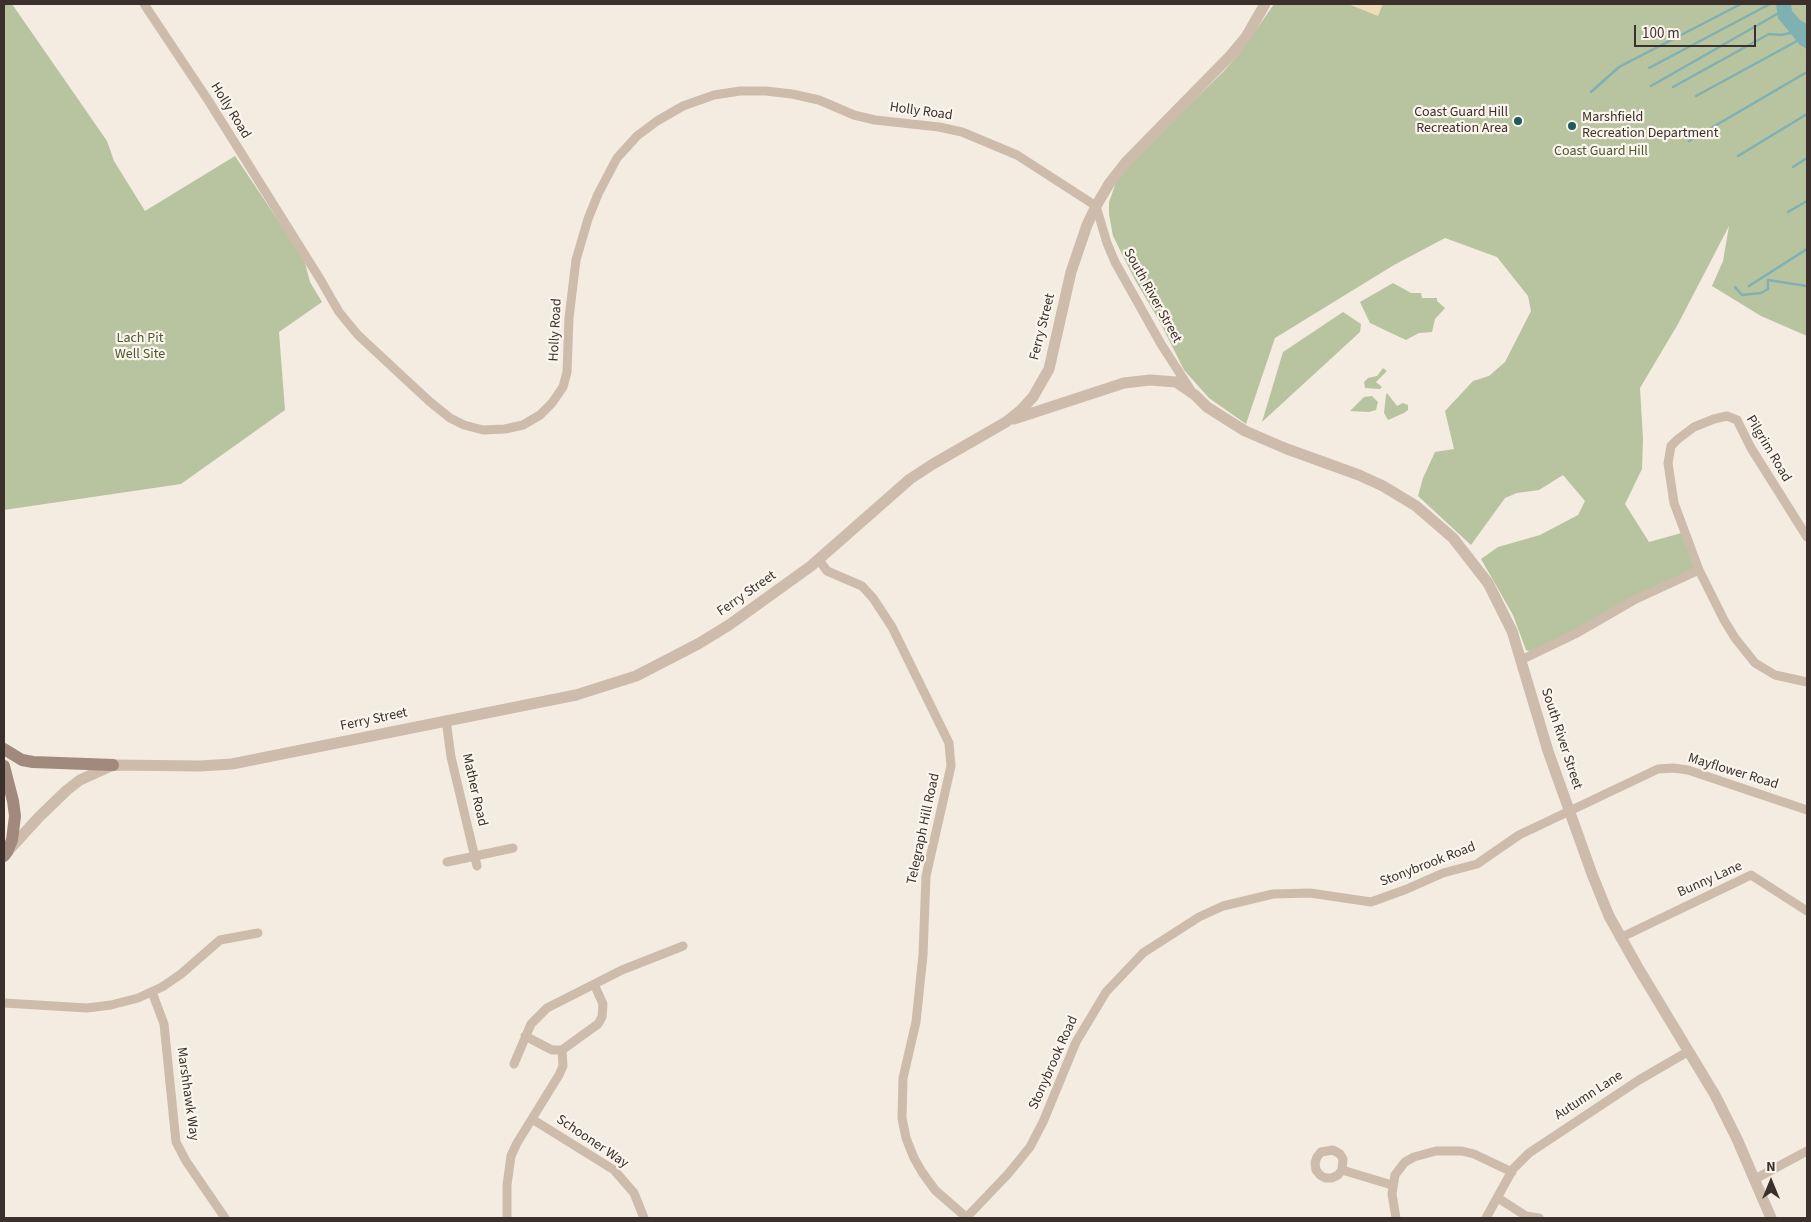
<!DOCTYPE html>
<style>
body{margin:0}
#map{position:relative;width:1811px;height:1222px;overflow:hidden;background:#f4ebe1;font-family:"Source Sans 3",sans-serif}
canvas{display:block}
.frame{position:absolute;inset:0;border:5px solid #3b302b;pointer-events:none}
.north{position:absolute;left:1746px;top:1157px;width:50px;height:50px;-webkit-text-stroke:4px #fbf5ee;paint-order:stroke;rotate:0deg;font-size:14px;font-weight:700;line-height:20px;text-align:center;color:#3b302b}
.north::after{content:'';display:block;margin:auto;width:18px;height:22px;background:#3b302b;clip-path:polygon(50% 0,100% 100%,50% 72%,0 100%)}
.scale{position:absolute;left:1634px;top:25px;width:122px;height:22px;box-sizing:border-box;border:2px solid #3b302b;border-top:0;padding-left:6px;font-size:15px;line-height:18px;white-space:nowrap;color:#3b302b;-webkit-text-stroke:4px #fbf5ee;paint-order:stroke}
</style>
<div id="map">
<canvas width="1811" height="1222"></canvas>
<div class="frame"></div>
<div class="north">N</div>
<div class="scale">100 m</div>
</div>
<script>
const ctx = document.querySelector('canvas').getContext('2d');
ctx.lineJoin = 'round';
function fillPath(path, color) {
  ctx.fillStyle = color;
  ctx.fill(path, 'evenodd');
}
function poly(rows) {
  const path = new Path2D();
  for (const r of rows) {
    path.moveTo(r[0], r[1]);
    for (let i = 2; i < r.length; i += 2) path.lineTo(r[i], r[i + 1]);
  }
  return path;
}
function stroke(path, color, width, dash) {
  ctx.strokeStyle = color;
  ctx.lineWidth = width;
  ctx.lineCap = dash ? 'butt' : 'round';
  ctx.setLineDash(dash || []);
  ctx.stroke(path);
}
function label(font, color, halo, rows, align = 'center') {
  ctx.font = font + ' "Source Sans 3",sans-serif';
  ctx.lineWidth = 4.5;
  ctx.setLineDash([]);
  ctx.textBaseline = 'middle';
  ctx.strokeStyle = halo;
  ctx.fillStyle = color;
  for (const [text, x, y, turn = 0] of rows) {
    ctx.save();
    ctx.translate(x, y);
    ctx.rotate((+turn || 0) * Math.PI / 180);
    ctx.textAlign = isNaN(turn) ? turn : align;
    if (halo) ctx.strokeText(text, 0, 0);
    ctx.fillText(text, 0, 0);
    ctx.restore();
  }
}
fillPath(poly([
 [4,4,12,4,107,141,114,161,145,211,235,156,304,259,310,282,322,302,279,332,285,410,181,484,4,510],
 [1274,4,1807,4,1807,336,1761,316,1712,286,1723,261,1729,226,1678,324,1640,388,1643,439,1642,469,1625,504,1649,542,1685,532,1699,570,1535,653,1526,650,1513,615,1481,559,1498,547,1540,535,1578,515,1585,501,1563,475,1539,490,1517,493,1505,498,1471,545,1418,496,1423,478,1435,452,1454,449,1445,411,1473,381,1489,376,1505,362,1531,311,1528,296,1497,257,1445,238,1394,265,1275,338,1246,424,1209,398,1184,370,1160,322,1135,280,1113,236,1109,214,1109,202,1118,177,1185,109,1224,71,1242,50],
 [1393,283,1411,293,1421,293,1422,298,1437,298,1437,301,1445,308,1435,319,1432,332,1419,333,1406,340,1370,323,1360,302],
 [1343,312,1361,324,1360,332,1262,422,1283,352],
 [1383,368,1387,371,1376,382,1382,387,1380,389,1365,388,1364,382,1368,378,1377,376],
 [1387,393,1397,406,1403,403,1408,405,1408,410,1404,413,1388,420,1384,413,1386,395],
 [1372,396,1378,402,1376,410,1369,412,1350,411,1364,397]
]), '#b8c4a0');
fillPath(poly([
 [1348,4,1383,4,1378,16]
]), '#efdcb8');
fillPath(poly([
 [1776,4,1791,4,1792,11,1800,20,1807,24,1807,49,1800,45,1778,18]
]), '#7fb0b2');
stroke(poly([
 [1649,68,1770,4],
 [1651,86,1777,14],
 [1673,87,1769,34,1781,35,1790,33],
 [1591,92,1619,67,1741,4],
 [1696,96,1797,41],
 [1689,141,1807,72],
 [1738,156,1807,114],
 [1793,167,1807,158],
 [1788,212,1807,201],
 [1749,286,1807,249],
 [1735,287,1742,295,1761,293,1768,289,1768,280,1807,286]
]), '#7fb0b2', 2.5);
stroke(poly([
 [144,4,208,100,320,279,339,312,358,335,429,401,450,418,464,425,483,430,505,429,523,425,540,415,552,403,563,387,567,372,569,318,576,260,588,219,598,194,617,158,637,136,657,121,683,106,714,95,740,91,766,91,792,94,819,100,854,115,875,120,939,127,962,132,1017,155,1096,206,1107,243,1115,262,1161,344,1190,389],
 [819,560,827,571,862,586,873,598,892,627,949,743,951,766,926,876,923,955,916,1022,903,1078,902,1118,906,1138,914,1158,922,1172,935,1190,967,1218],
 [1699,570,1674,503,1668,463,1671,446,1678,439,1694,427,1714,419,1727,416,1737,420,1751,448,1807,537],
 [1521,660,1575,634,1634,600,1699,570,1724,620,1735,638,1755,663,1775,675,1807,682],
 [446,720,451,757,477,866],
 [447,862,513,848],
 [1620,938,1751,875,1807,911],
 [152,992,164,1024,176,1142,186,1161,225,1218],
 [4,1003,87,1008,111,1005,138,998,162,987,181,974,220,940,258,933],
 [525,1036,552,1050,562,1050],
 [514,1064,531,1024,547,1008,622,970,683,946],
 [532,1119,614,1170,634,1193,644,1218],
 [1342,1170,1338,1175,1332,1178,1325,1178,1320,1175,1316,1170,1315,1163,1317,1157,1321,1152,1333,1150,1340,1154,1343,1159,1342,1170,1392,1185],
 [1755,1179,1807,1151],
 [1498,1198,1526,1216,1539,1218],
 [507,1218,507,1185,511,1156,517,1143,559,1075,563,1066,562,1050,598,1024,602,1017,603,1004,594,984],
 [966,1218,1008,1174,1030,1147,1043,1122,1076,1042,1106,992,1143,953,1199,917,1223,906,1273,894,1310,893,1371,902,1407,889,1443,873,1477,864,1519,835,1658,769,1673,768,1688,770,1807,810],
 [1396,1218,1392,1194,1395,1175,1405,1162,1414,1157,1436,1151,1462,1151,1474,1154,1512,1172],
 [1486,1218,1513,1169,1529,1153,1639,1080,1689,1051]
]), '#cdbbac', 9);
stroke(poly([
 [1014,419,1124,383,1150,380,1176,382,1195,395,1207,407,1245,431,1287,449,1359,475,1383,486,1416,506,1453,538,1488,583,1512,631,1548,751,1592,874,1609,916,1637,966,1715,1095,1737,1139,1771,1218],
 [8,851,39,817,67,790,80,780,113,765,200,766,232,764,576,695,636,676,698,644,729,625,811,566,910,479,933,464,1006,422,1021,410,1033,397,1049,369,1071,272,1087,225,1096,206,1109,184,1127,161,1230,56,1246,37,1265,4]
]), '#cdbbac', 11);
stroke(poly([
 [4,749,22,760,33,762,113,765],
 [4,766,13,801,15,816,12,840,7,852,4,856]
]), '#a18a7d', 12);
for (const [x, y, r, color] of [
 [1518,121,5,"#1f5a5e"],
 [1572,126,5,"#1f5a5e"]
]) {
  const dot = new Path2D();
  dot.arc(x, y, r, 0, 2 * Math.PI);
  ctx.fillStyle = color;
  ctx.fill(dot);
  stroke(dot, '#fbf5ee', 2);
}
label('14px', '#3b302b', '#fbf5ee', [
 ["Holly Road",230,111,58],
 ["Holly Road",921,112,8],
 ["South River Street",1152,296,61],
 ["Ferry Street",1043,327,-76],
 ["Holly Road",556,330,-87],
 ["Pilgrim Road",1768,449,59],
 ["Ferry Street",747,594,-35],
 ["Ferry Street",374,720,-12],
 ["South River Street",1561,739,72],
 ["Mayflower Road",1733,772,17],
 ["Mather Road",474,790,77],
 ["Telegraph Hill Road",924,829,-78],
 ["Stonybrook Road",1428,865,-21],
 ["Bunny Lane",1710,880,-24],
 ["Stonybrook Road",1054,1063,-66],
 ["Marshhawk Way",187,1094,82],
 ["Autumn Lane",1589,1096,-33],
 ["Schooner Way",592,1142,34]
]);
label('14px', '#3b302b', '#fbf5ee', [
 ["Coast Guard Hill",1508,113],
 ["Recreation Area",1508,129],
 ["Marshfield",1582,118,"left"],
 ["Recreation Department",1582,134,"left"]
], 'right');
label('14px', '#4a5a2e', '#fbf5ee', [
 ["Coast Guard Hill",1601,152],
 ["Lach Pit",140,339],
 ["Well Site",140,355]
]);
</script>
